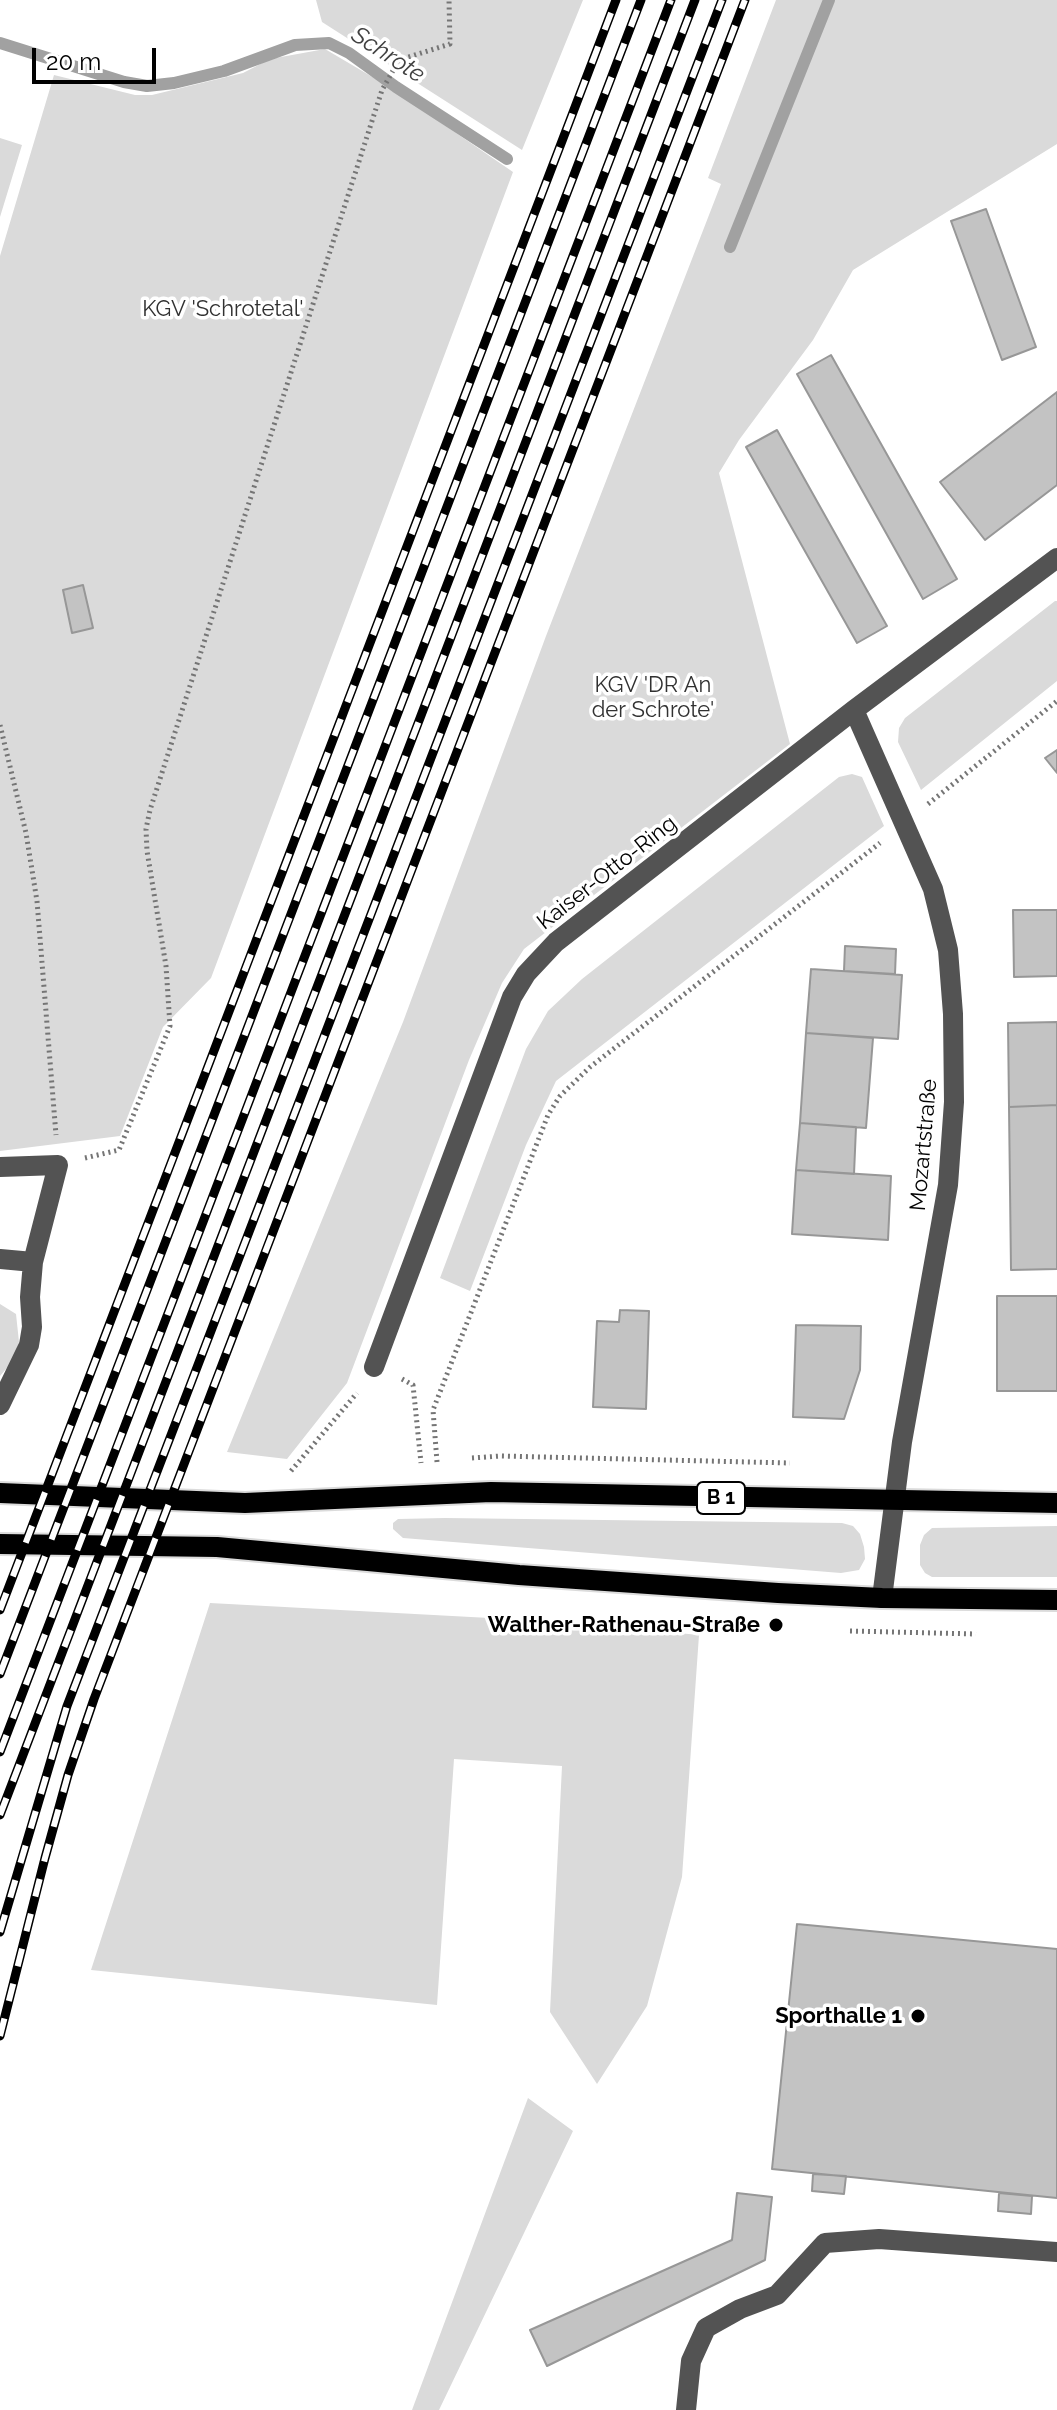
<!DOCTYPE html>
<meta charset="utf-8">
<style>
body{margin:0}
#map{position:relative;width:1057px;height:2410px;overflow:hidden;background:#fff;font-family:Raleway,sans-serif}
canvas{display:block}
.scale{position:absolute;left:32px;top:48px;width:124px;height:36px;box-sizing:border-box;border:4px solid #000;border-top:0;padding-left:10px;font-size:24px;line-height:28px;white-space:nowrap;color:#000;-webkit-text-stroke:6px #fff;paint-order:stroke}
</style>
<div id="map">
<canvas width="1057" height="2410"></canvas>
<div class="scale">20 m</div>
</div>
<script>
const ctx = document.querySelector('canvas').getContext('2d');
ctx.lineJoin = 'round';
function fillPath(path, color) {
  ctx.fillStyle = color;
  ctx.fill(path, 'evenodd');
}
function poly(rows) {
  const path = new Path2D();
  for (const r of rows) {
    path.moveTo(r[0], r[1]);
    for (let i = 2; i < r.length; i += 2) path.lineTo(r[i], r[i + 1]);
  }
  return path;
}
function stroke(path, color, width, dash) {
  ctx.strokeStyle = color;
  ctx.lineWidth = width;
  ctx.lineCap = dash ? 'butt' : 'round';
  ctx.setLineDash(dash || []);
  ctx.stroke(path);
}
function label(font, color, halo, rows, align = 'center') {
  ctx.font = font + ' Raleway,sans-serif';
  ctx.lineWidth = 7;
  ctx.setLineDash([]);
  ctx.textBaseline = 'middle';
  ctx.strokeStyle = halo;
  ctx.fillStyle = color;
  for (const [text, x, y, turn = 0] of rows) {
    ctx.save();
    ctx.translate(x, y);
    ctx.rotate((+turn || 0) * Math.PI / 180);
    ctx.textAlign = isNaN(turn) ? turn : align;
    if (halo) ctx.strokeText(text, 0, 0);
    ctx.fillText(text, 0, 0);
    ctx.restore();
  }
}
fillPath(poly([
 [316,0,583,0,522,150,322,22],
 [776,0,1057,0,1057,144,853,270,813,340,739,440,719,473,790,744,524,949,502,983,469,1060,347,1383,287,1459,227,1452,403,1022,546,636,721,184,708,178],
 [325,49,386,85,513,172,211,978,163,1027,120,1136,0,1151,0,256,54,75,135,95,152,95,243,73,270,59],
 [0,138,22,145,0,217],
 [1055,601,1057,601,1057,681,921,790,898,742,899,728,905,718],
 [852,774,862,777,884,826,556,1081,526,1145,470,1291,440,1278,526,1049,548,1011,582,979,839,777],
 [0,1304,16,1314,19,1342,13,1361,0,1376],
 [445,1518,842,1523,853,1526,860,1534,864,1547,865,1559,859,1570,841,1573,403,1538,393,1529,393,1523,398,1519],
 [1057,1526,1057,1577,932,1577,925,1573,920,1565,920,1545,924,1535,932,1528],
 [210,1603,564,1622,699,1635,682,1877,647,2006,597,2084,550,2012,562,1766,454,1759,437,2005,91,1970],
 [528,2098,573,2131,439,2410,412,2410]
]), '#dadada');
stroke(poly([
 [0,43,124,82,147,86,174,83,224,71,295,45,329,43,349,53,396,87,507,159],
 [730,247,829,0]
]), '#a1a1a1', 12);
const building = poly([
 [986,209,1036,347,1002,360,951,221,986,209],
 [831,355,957,579,923,599,797,374,831,355],
 [1057,392,1057,485,985,540,940,482,1057,392],
 [777,430,887,626,857,643,746,447,777,430],
 [83,585,93,628,72,633,63,590,83,585],
 [1057,750,1057,773,1045,758,1057,750],
 [1013,910,1057,910,1057,976,1014,977,1013,910],
 [845,946,896,949,895,974,844,971,845,946],
 [811,969,902,975,898,1039,806,1033,811,969],
 [1057,1022,1057,1105,1009,1107,1008,1023,1057,1022],
 [806,1033,873,1038,866,1128,800,1123,806,1033],
 [1057,1105,1057,1269,1011,1270,1009,1107,1057,1105],
 [800,1123,856,1127,854,1174,796,1170,800,1123],
 [796,1170,891,1176,888,1240,792,1234,796,1170],
 [997,1296,1057,1296,1057,1391,997,1391,997,1296],
 [620,1310,649,1311,646,1409,593,1407,597,1321,619,1322,620,1310],
 [796,1325,861,1326,860,1370,844,1419,793,1417,796,1325],
 [797,1924,1057,1949,1057,2198,772,2169,797,1924],
 [813,2174,846,2176,844,2194,812,2191,813,2174],
 [737,2193,772,2197,765,2260,547,2366,530,2330,732,2240,737,2193],
 [999,2193,1032,2196,1031,2214,998,2211,999,2193]
]);
fillPath(building, '#c3c3c3');
stroke(building, '#979797', 2);
const major = poly([
 [0,1493,245,1503,491,1492,1057,1503],
 [0,1544,217,1547,519,1575,778,1593,882,1598,1057,1600]
]);
stroke(major, '#dbdbdb', 24);
stroke(poly([
 [0,725,26,833,37,901,56,1135],
 [928,804,1057,701],
 [85,1158,119,1150,170,1026,166,966,147,851,146,829,150,810,382,90,399,60,450,44,449,0],
 [402,1379,413,1385,421,1463],
 [472,1458,501,1456,790,1463],
 [437,1462,433,1410,548,1115,560,1096,590,1067,880,843],
 [291,1471,357,1393],
 [850,1631,976,1634]
]), '#757575', 5, [2, 4]);
stroke(poly([
 [854,710,933,889,948,950,953,1014,954,1102,948,1185,902,1442,882,1598],
 [0,1167,58,1165,33,1262,30,1297,32,1327,29,1345,0,1405],
 [0,1259,33,1262],
 [374,1367,512,997,526,974,556,942,854,710,1057,558],
 [686,2410,691,2361,706,2328,740,2309,777,2295,825,2243,879,2239,1057,2252]
]), '#535353', 20);
stroke(major, '#000', 20);
const rail = poly([
 [0,1610,616,0],
 [0,1674,641,0],
 [0,1752,671,0],
 [0,1815,695,0],
 [0,1932,67,1706,722,0],
 [0,2036,45,1858,68,1775,94,1699,745,0]
]);
stroke(rail, '#000', 9);
stroke(rail, '#fff', 6, [18]);
for (const [x, y, r, color] of [
 [776,1625,8,"#000"],
 [918,2016,8,"#000"]
]) {
  const dot = new Path2D();
  dot.arc(x, y, r, 0, 2 * Math.PI);
  ctx.fillStyle = color;
  ctx.fill(dot);
  stroke(dot, '#fff', 3);
}
for (const [x, y, w] of [
 [721,1498,48]
]) {
  const box = new Path2D();
  box.roundRect(x - w / 2, y - 16, w, 32, 6);
  ctx.fillStyle = '#fff';
  ctx.fill(box);
  stroke(box, '#000', 2);
}
label('bold 20px', '#000', null, [
 ["B 1",721,1498]
]);
label('22px', '#313131', '#fff', [
 ["KGV 'Schrotetal'",223,309],
 ["KGV 'DR An",653,685],
 ["der Schrote'",653,710]
]);
label('22px', '#000', '#fff', [
 ["Kaiser-Otto-Ring",607,873,-38],
 ["Mozartstraße",924,1145,-85]
]);
label('bold 22px', '#000', '#fff', [
 ["Walther-Rathenau-Straße",760,1625],
 ["Sporthalle 1",902,2016]
], 'right');
label('italic 24px', '#424242', '#fff', [
 ["Schrote",388,55,33]
]);
</script>
